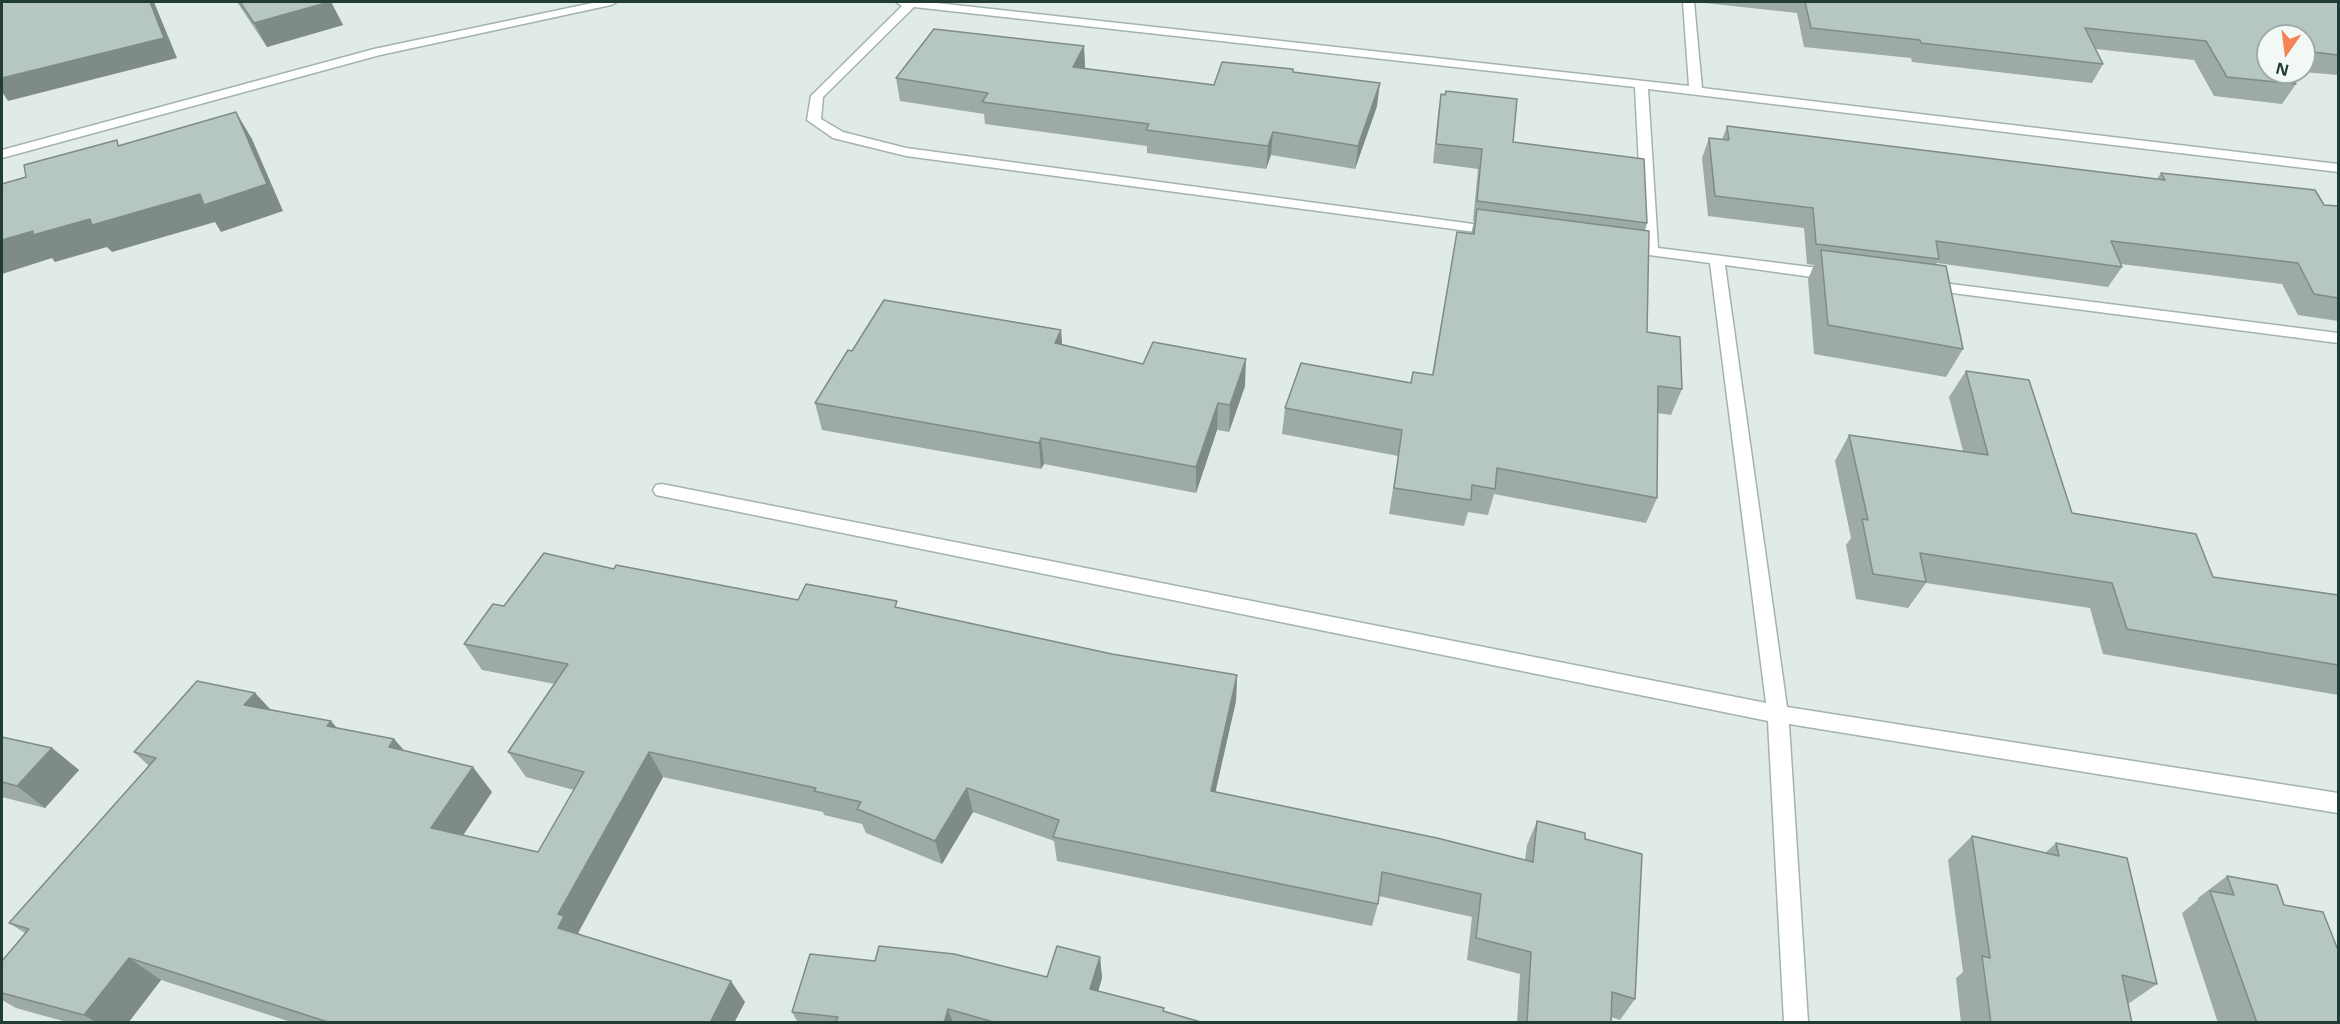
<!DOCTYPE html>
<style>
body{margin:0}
#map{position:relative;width:2340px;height:1024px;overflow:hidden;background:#e0ebe7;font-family:"Open Sans",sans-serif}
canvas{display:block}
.frame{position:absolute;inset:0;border:3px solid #213c36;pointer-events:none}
.north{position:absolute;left:2256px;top:24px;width:60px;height:60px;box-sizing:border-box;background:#f1f8f5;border:2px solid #9eada9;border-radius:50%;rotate:194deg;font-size:16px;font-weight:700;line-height:24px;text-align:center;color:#213c36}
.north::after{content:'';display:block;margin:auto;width:21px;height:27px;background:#f48456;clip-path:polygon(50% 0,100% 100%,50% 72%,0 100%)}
</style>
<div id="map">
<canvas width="2340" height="1024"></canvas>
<div class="frame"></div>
<div class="north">N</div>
</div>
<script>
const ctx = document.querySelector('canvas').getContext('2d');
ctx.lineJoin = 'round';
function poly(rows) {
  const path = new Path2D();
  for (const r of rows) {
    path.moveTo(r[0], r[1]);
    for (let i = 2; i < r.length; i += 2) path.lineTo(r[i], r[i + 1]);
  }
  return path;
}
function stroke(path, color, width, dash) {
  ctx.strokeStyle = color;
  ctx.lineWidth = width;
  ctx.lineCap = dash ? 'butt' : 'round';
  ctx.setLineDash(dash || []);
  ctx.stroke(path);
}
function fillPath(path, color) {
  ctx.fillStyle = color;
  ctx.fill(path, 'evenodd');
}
const street = poly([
 [597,2,617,2,611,5,380,55,2,158,2,150,374,49,597,2],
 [896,2,928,2,1689,86,1683,2,1694,2,1702,88,2338,164,2338,172,1648,89,1658,248,1834,270,1842,275,1834,280,1725,265,1787,707,2338,793,2338,813,1789,724,1808,1022,1784,1022,1768,721,656,495,653,490,656,485,662,484,1766,703,1710,263,1626,252,1619,248,1626,244,1643,246,1635,87,914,7,823,97,821,119,843,132,906,148,1503,228,1505,231,1503,234,1498,235,906,156,833,138,807,120,811,96,902,6,896,2],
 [1927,281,2338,333,2338,343,1922,289,1919,286,1922,283,1927,281]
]);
stroke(street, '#a3b3ae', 3);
fillPath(street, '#fff');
fillPath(poly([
 [237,2,331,2,343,25,267,47],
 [1696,2,2338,2,2338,75,2304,72,2304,36,2268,36,2268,72,2296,84,2282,104,2214,96,2194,60,2096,49,2103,64,2092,83,1912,62,1911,58,1804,47,1797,13],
 [1084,46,1085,68,1214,85,1293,69,1293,72,1377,106,1355,169,1271,155,1266,169,1147,153,1147,146,985,124,984,114,900,101,896,78],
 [1441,94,1513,142,1647,223,1645,231,1647,332,1682,389,1671,415,1658,413,1657,498,1646,523,1494,494,1488,515,1468,512,1464,526,1389,514,1398,456,1282,434,1285,408,1411,383,1432,375,1457,232,1471,234,1474,221,1473,221,1478,169,1433,163,1438,114],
 [1727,126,2157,179,2161,173,2324,205,2338,206,2338,321,2298,315,2282,284,2121,264,2122,267,2108,287,1937,263,1936,264,1963,349,1946,377,1814,354,1808,279,1814,265,1807,264,1804,228,1708,216,1702,158,1709,138,1722,140],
 [1061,330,1062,345,1143,364,1245,386,1229,432,1217,430,1196,493,1044,464,1041,469,822,430,815,403,852,351],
 [1966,371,2072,513,2213,577,2338,595,2338,695,2103,654,2090,608,1926,583,1908,608,1856,599,1846,545,1851,538,1835,461,1849,435,1963,451,1949,397],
 [614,569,798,600,899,608,1112,654,1237,675,1236,701,1215,792,1525,860,1527,845,1537,821,1585,839,1635,999,1620,1020,1611,1017,1611,1023,1517,1023,1520,974,1467,960,1472,917,1379,896,1378,904,1372,926,1057,861,1054,841,973,812,942,864,866,833,862,824,824,815,823,812,663,777,578,933,745,1002,734,1023,294,1023,161,980,128,1023,70,1023,16,1008,2,1000,2,961,25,933,9,923,149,766,134,752,255,693,271,710,331,721,336,728,394,739,404,750,492,792,463,835,538,852,574,790,526,777,508,752,555,684,482,670,464,644,504,606],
 [2,737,52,748,79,770,45,808,2,797],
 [1972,836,2045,853,2056,843,2157,984,2128,1004,2132,1023,1961,1023,1956,978,1963,972,1948,860],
 [2227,876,2284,905,2338,1023,2218,1023,2182,913,2198,900,2198,898],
 [1100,957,1102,978,1098,991,1204,1023,798,1023,792,1012,875,961,1047,977]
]), '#9daaa5');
fillPath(poly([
 [150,2,154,2,177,58,8,101,2,92,2,78],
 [331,2,343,25,267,47,254,23],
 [1084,46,1085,69,1073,67],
 [1380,83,1377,106,1355,169,1358,146],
 [236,112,252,139,283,211,221,232,215,222,112,252,107,247,55,262,52,258,2,274,2,240],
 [1273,132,1271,155,1266,169,1268,146],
 [1061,330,1063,357,1055,343],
 [1246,359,1245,386,1229,432,1230,405],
 [1218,403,1217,430,1196,493,1196,467],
 [1041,438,1044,464,1041,469,1039,443],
 [1237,675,1236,701,1210,816,1211,791],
 [255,693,279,719,244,705],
 [331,721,353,747,327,726],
 [394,739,415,764,389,747],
 [52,748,79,770,45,808,17,786],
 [649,752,663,777,578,933,582,938,558,928,558,914],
 [473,767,492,792,452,852,431,828],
 [967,788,973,812,942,864,935,841],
 [1100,957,1102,978,1093,1010,1090,989],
 [129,958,161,980,128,1023,97,1023,84,1015],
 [731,981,745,1002,734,1023,710,1023],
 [948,1009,953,1023,944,1023]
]), '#7f8b86');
const building = poly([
 [2,2,150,2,164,38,2,78,2,2],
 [240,2,329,2,254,23,240,2],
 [1805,2,2338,2,2338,55,2304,51,2304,36,2268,36,2268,72,2288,72,2296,84,2227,77,2206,41,2085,28,2103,64,1921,43,1920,40,1811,28,1805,2],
 [934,29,1084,46,1073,67,1214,85,1222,62,1293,69,1293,72,1380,83,1358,146,1273,132,1268,146,1146,130,1149,124,982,102,988,93,896,78,934,29],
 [1446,91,1517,99,1513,142,1644,159,1647,223,1477,201,1482,149,1436,144,1441,94,1445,95,1446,91],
 [236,112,267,184,204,205,200,194,92,225,90,219,33,235,33,231,2,240,2,184,26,177,24,165,117,140,118,146,236,112],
 [1727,126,2165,180,2161,173,2315,190,2324,205,2338,206,2338,298,2314,294,2298,263,2111,241,2122,267,1936,241,1939,259,1816,244,1813,208,1715,196,1709,138,1729,140,1727,126],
 [1477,209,1649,231,1647,332,1680,337,1682,389,1658,386,1657,498,1497,468,1495,489,1472,485,1471,500,1394,488,1402,430,1285,408,1301,363,1411,383,1413,372,1433,375,1457,232,1474,234,1477,209],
 [1821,250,1946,266,1963,349,1828,325,1821,250],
 [884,300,1061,330,1055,343,1143,364,1153,342,1246,359,1230,405,1218,403,1196,467,1041,438,1039,443,815,403,848,350,852,351,884,300],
 [1966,371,2029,380,2072,513,2196,534,2213,577,2338,595,2338,665,2127,629,2112,583,1920,553,1926,582,1873,574,1862,519,1868,520,1849,435,1988,455,1966,371],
 [544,553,614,569,616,565,798,600,806,584,897,601,895,607,1112,654,1237,675,1211,791,1437,838,1533,862,1537,821,1585,833,1585,839,1642,854,1635,999,1612,992,1611,1023,1527,1023,1531,952,1476,938,1481,894,1382,872,1378,904,1053,837,1059,820,967,788,935,841,857,809,861,802,814,791,816,788,649,752,558,914,564,916,558,928,731,981,710,1023,331,1023,129,958,84,1015,2,993,2,961,29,929,9,923,156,758,134,752,197,681,255,693,244,705,331,721,327,726,394,739,389,747,473,767,431,828,538,852,584,772,508,752,568,664,464,644,493,604,504,606,544,553],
 [2,737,52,748,17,786,2,782,2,737],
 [1972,836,2059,856,2056,843,2127,858,2157,984,2122,975,2132,1023,1991,1023,1982,956,1990,958,1972,836],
 [2227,876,2277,885,2284,905,2323,912,2338,950,2338,1023,2257,1023,2210,891,2234,895,2227,876],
 [879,946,954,954,1047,977,1057,946,1100,957,1090,989,1164,1008,1163,1011,1204,1023,997,1023,948,1009,944,1023,835,1023,838,1017,792,1012,810,954,875,961,879,946]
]);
fillPath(building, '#b6c6c0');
stroke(building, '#7f8b86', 1.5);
</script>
